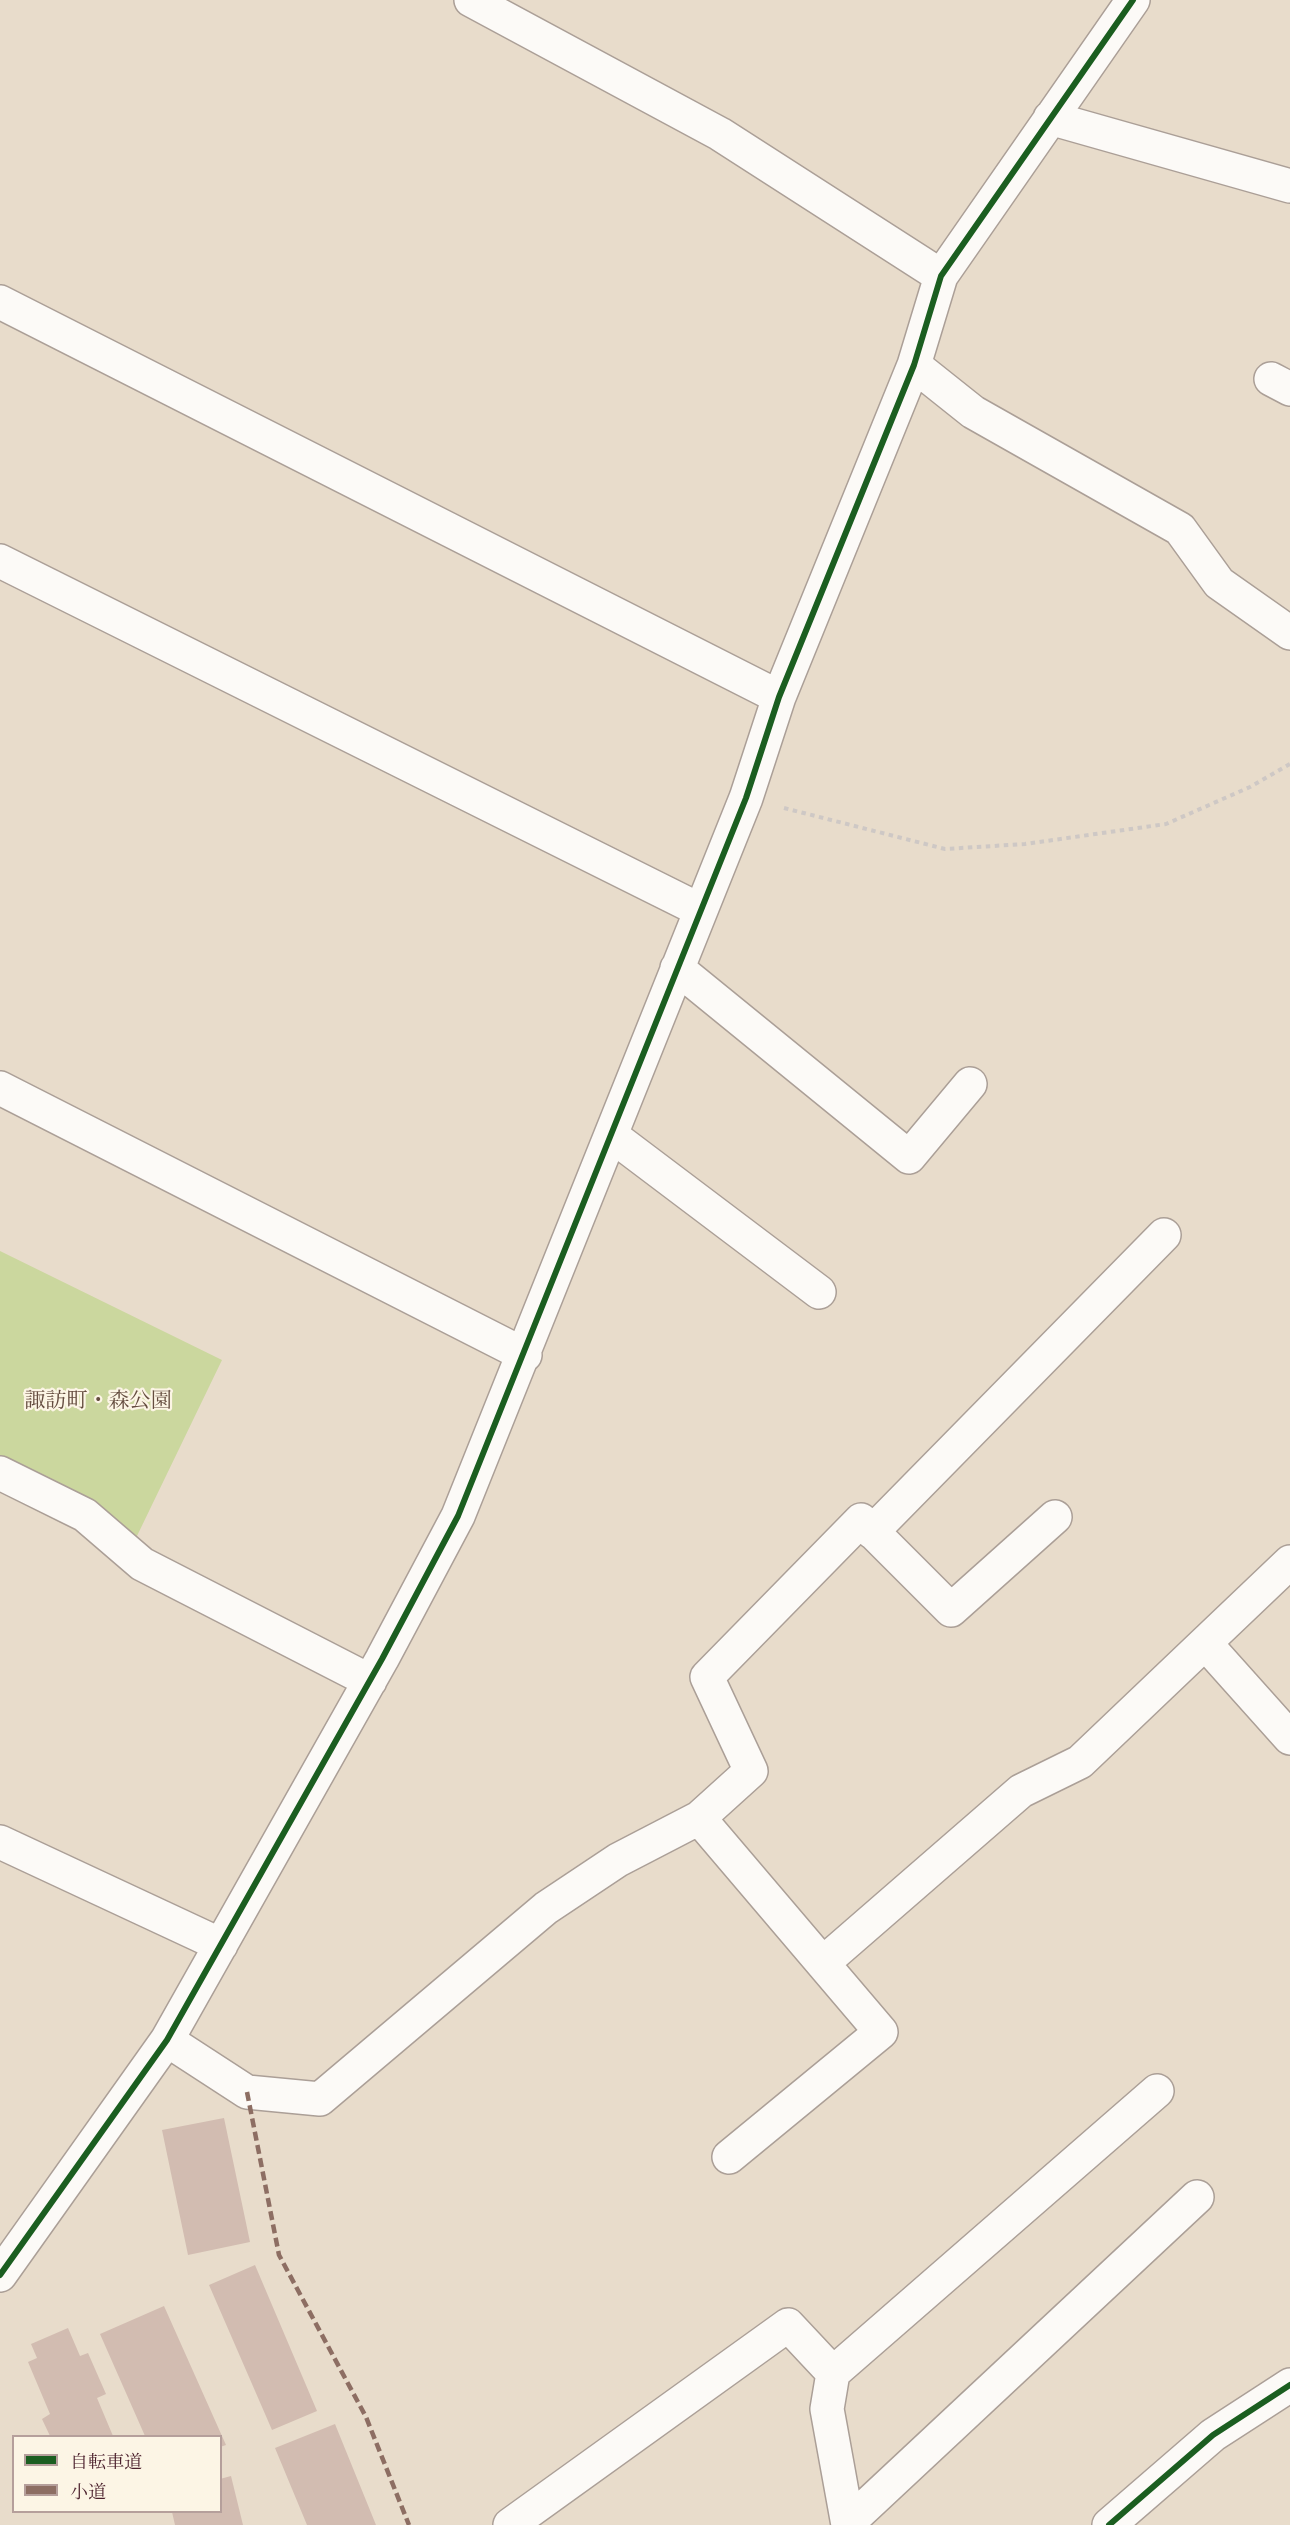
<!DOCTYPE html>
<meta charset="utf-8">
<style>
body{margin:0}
#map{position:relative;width:1290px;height:2525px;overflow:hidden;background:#e8dccb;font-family:"IM FELL Great Primer","Noto Serif JP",serif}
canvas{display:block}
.legend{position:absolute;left:12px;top:2435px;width:210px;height:78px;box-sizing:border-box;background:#fcf5e5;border:2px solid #b59f9b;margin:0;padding:8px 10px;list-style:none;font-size:18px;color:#4a1f2b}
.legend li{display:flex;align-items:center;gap:12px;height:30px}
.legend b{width:30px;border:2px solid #b59f9b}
</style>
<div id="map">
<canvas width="1290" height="2525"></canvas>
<ul class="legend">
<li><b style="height:8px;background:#1b5e20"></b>自転車道</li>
<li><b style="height:8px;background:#8d6e63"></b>小道</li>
</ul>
</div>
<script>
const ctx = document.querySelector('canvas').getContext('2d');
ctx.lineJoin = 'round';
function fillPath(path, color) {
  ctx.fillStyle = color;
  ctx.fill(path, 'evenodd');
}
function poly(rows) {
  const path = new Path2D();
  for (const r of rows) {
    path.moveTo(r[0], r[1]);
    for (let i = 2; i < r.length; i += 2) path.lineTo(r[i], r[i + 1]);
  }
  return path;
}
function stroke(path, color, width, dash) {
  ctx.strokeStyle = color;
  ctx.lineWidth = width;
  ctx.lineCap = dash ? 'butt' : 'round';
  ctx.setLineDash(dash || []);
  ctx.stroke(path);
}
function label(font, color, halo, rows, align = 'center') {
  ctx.font = font + ' "IM FELL Great Primer","Noto Serif JP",serif';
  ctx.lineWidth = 4.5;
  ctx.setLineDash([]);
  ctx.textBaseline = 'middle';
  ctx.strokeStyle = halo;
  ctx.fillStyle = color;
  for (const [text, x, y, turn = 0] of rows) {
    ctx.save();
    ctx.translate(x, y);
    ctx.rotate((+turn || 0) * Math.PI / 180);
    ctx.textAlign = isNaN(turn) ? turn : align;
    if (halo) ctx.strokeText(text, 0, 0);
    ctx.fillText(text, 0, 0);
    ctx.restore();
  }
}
fillPath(poly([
 [0,1251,222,1360,136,1538,95,1504,0,1456]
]), '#cbd79e');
fillPath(poly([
 [224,2118,250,2242,188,2255,162,2130],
 [255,2265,317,2411,272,2430,209,2285],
 [164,2306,226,2445,220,2447,220,2436,145,2436,100,2334],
 [68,2328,80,2356,88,2353,106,2394,97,2398,113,2436,50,2436,42,2419,50,2414,28,2362,37,2358,31,2344],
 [335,2424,376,2525,307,2525,275,2448],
 [231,2476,243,2525,175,2525,172,2512,220,2512,220,2479]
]), '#d2bcb1');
const minor = poly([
 [471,0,720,134,941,276],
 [1050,118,1290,186],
 [0,302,779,697],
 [914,365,973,412,1180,529,1219,583,1290,633],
 [1271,379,1290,389],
 [0,561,700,910],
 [677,968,909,1157,970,1084],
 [0,1088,525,1355],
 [611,1135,819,1292],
 [0,1473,85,1515,142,1564,370,1681],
 [872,1532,1164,1235],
 [1205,1643,1290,1738],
 [699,1818,881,2032,729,2157],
 [0,1842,221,1945],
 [823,1963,1021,1791,1080,1762,1290,1562],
 [167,2040,247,2092,320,2099,546,1908,618,1860,699,1818,751,1771,707,1677,861,1520,951,1610,1055,1517],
 [0,2275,167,2040,382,1659,458,1516,746,798,779,697,914,365,941,276,1133,0],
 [848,2523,1197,2197],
 [510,2525,788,2325,833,2373],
 [848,2525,827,2409,833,2373,1157,2091],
 [1109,2525,1213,2435,1290,2385]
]);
stroke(minor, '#ab9f97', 36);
stroke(poly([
 [784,808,945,849,1025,844,1166,824,1250,787,1290,764]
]), '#cec8c5', 4, [4.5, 4.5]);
stroke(minor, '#fcfaf7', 33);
stroke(poly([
 [247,2092,279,2255,366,2417,409,2525]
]), '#8d6e63', 4.5, [9, 4.5]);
stroke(poly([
 [0,2275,167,2040,382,1659,458,1516,746,798,779,697,914,365,941,276,1133,0],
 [1109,2525,1213,2435,1290,2385]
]), '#1b5e20', 6);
label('21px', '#644c3f', '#fcf5e5', [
 ["諏訪町・森公園",98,1402]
]);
</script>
